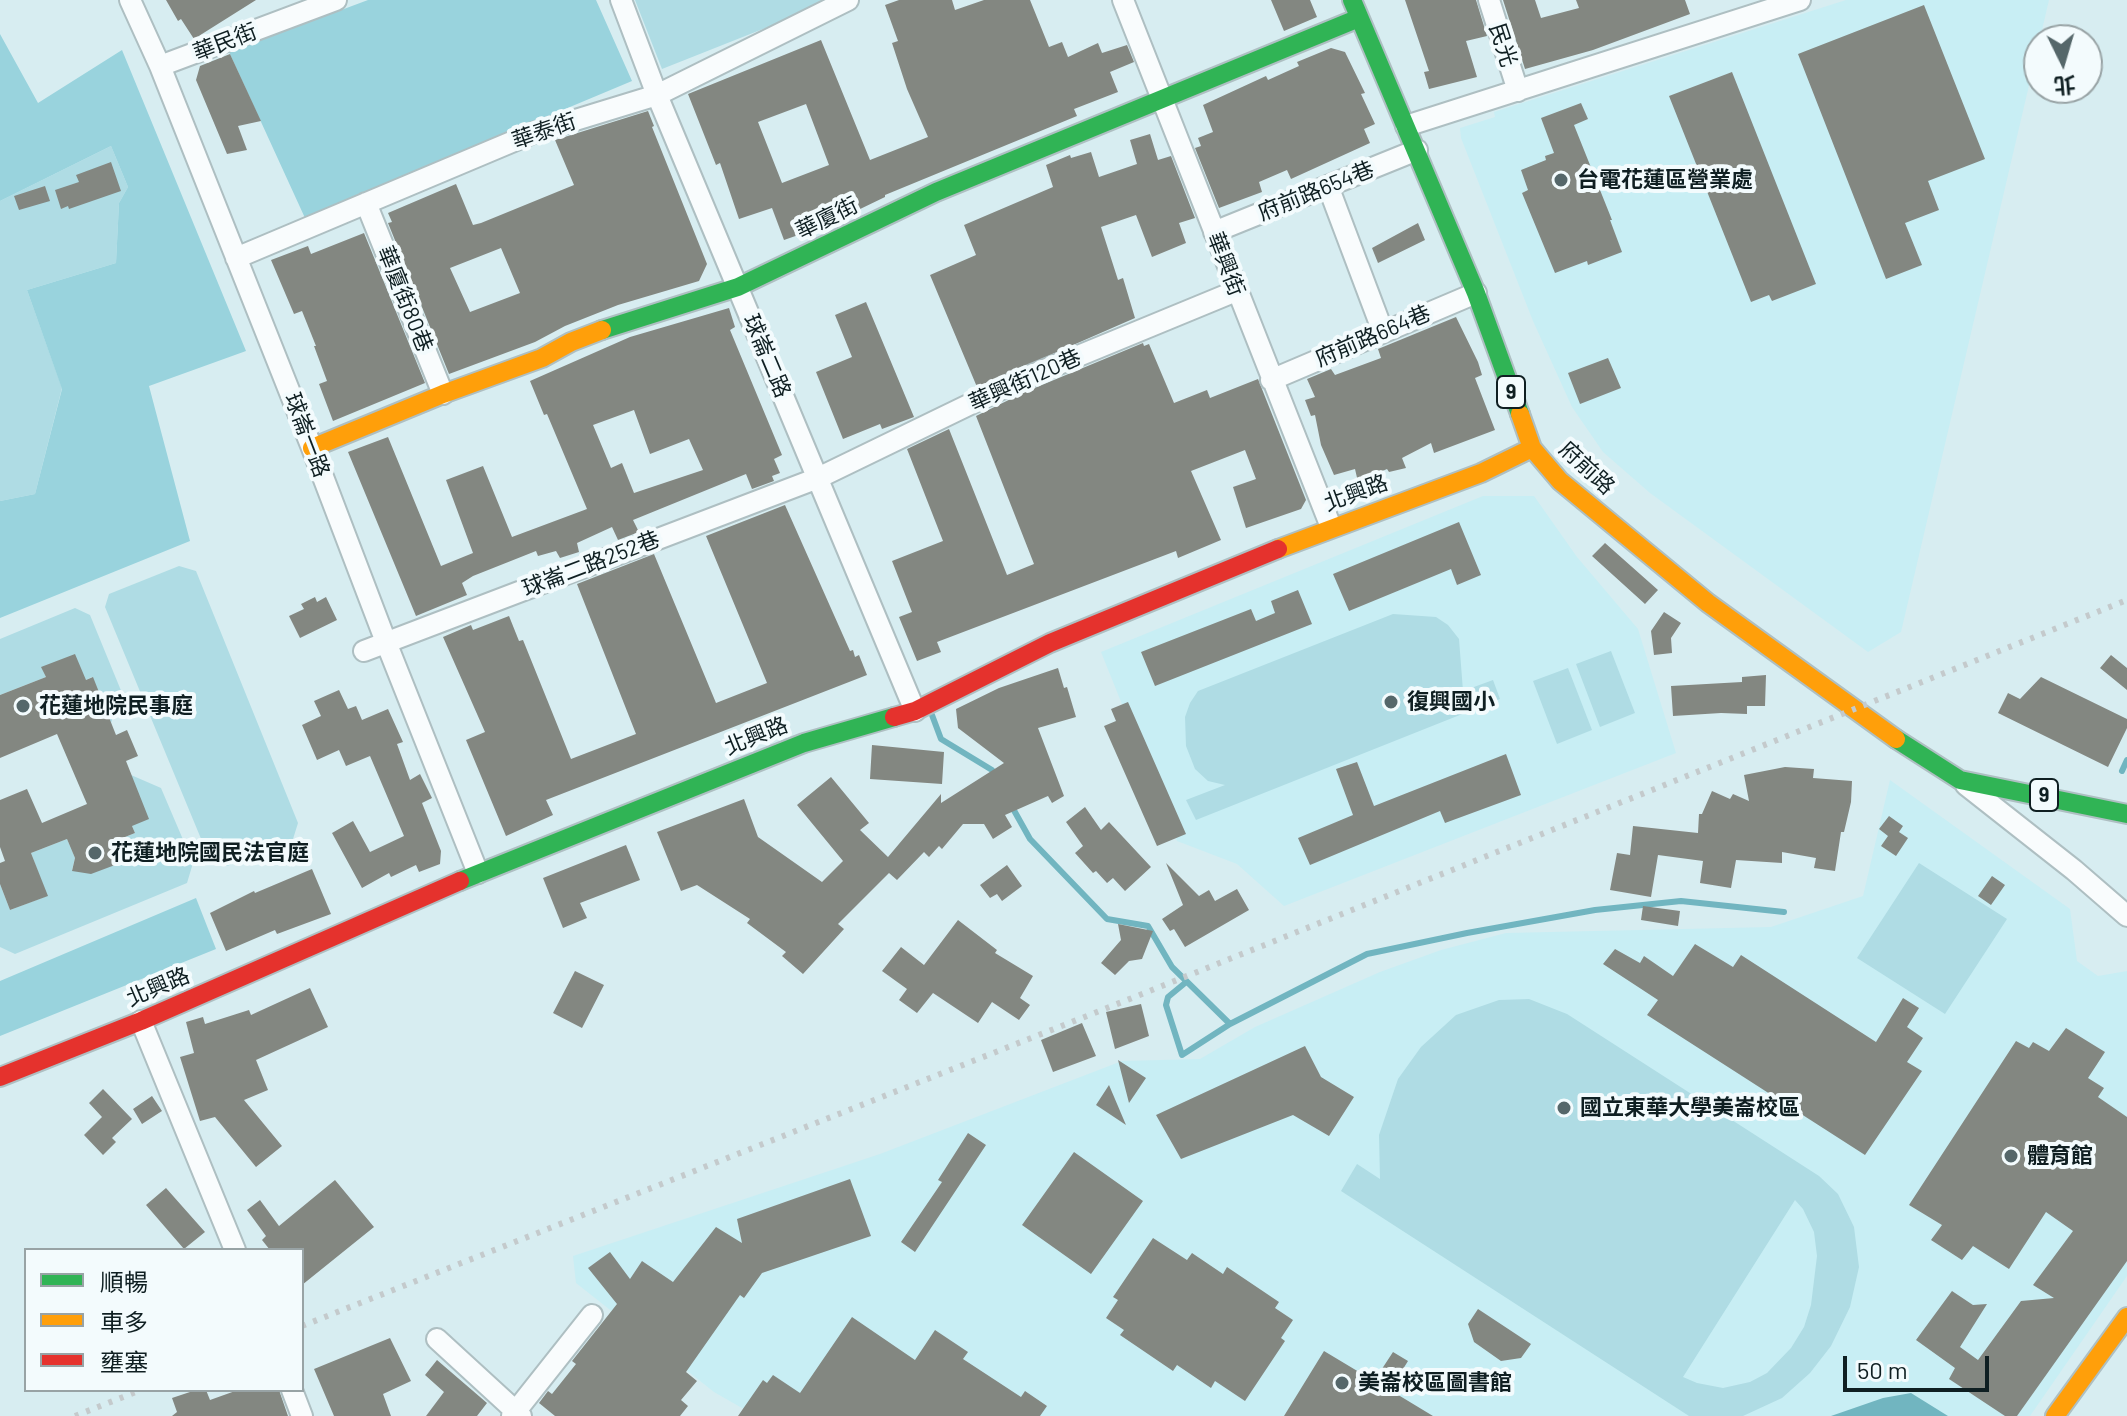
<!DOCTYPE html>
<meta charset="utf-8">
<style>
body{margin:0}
#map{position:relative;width:2127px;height:1416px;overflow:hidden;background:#d7edf1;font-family:Barlow,"Noto Sans TC",sans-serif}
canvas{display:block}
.legend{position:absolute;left:24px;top:1248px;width:280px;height:144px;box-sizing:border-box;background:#f3fbfd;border:2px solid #98a3a5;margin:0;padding:10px 14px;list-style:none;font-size:24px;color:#0f1f22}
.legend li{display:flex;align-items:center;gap:16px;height:40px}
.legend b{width:40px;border:2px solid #98a3a5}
.north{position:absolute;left:2023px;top:24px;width:80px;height:80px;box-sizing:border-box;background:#f3fbfd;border:2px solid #98a3a5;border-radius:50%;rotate:175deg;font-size:22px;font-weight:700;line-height:32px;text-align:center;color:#0f1f22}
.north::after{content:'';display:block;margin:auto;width:28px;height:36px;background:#55676a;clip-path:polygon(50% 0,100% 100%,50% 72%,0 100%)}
.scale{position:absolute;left:1843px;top:1356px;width:146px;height:36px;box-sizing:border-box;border:4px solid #0f1f22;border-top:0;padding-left:10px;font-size:24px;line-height:28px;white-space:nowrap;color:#0f1f22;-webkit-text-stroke:6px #f3fbfd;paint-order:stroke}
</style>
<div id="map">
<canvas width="2127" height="1416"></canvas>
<ul class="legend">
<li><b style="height:10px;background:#30b455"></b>順暢</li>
<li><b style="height:10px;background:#ff9f0a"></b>車多</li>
<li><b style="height:10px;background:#e5322d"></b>壅塞</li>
</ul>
<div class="north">北</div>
<div class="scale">50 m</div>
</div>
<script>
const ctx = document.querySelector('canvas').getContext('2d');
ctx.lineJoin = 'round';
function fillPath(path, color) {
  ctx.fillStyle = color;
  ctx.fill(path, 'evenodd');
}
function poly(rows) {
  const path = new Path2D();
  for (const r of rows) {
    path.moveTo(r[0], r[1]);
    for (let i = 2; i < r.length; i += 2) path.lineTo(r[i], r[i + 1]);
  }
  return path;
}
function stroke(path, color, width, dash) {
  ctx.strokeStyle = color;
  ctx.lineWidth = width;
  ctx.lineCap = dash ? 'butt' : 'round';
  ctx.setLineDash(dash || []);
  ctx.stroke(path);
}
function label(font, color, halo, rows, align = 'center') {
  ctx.font = font + ' Barlow,"Noto Sans TC",sans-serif';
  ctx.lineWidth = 8;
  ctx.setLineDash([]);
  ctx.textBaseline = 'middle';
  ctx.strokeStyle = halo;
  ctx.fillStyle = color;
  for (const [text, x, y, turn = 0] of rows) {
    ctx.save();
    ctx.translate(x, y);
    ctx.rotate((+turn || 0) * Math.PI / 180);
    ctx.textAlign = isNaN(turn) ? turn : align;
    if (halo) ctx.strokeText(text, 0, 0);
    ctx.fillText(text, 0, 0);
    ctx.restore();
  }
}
fillPath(poly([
 [1846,0,2049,0,1901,632,1868,652,1650,493,1603,452,1572,407,1533,321,1461,138,1460,128,1495,117,1494,112],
 [1483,496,1534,496,1577,557,1638,629,1676,753,1284,906,1237,864,1177,841,1101,652],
 [1890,780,2070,909,2077,961,2098,976,2127,971,2127,1276,2030,1416,756,1416,714,1392,576,1283,573,1256,880,1154,1122,1061,1200,1059,1255,1027,1380,972,1441,950,1506,933,1771,927,1863,896]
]), '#c8eef4');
fillPath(poly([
 [635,0,836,0,662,69],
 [111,146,128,187,119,203,116,263,27,290,62,388,35,494,0,501,0,201],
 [179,566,196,571,298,823,293,839,227,866,209,858,105,607,109,594],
 [75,608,90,615,122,693,111,723,92,677,86,680,42,668,46,677,0,695,0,639],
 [1393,614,1436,617,1448,625,1459,639,1463,691,1493,680,1500,699,1196,820,1186,800,1225,785,1208,781,1195,769,1186,746,1185,717,1190,703,1198,691],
 [1611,651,1635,713,1600,727,1576,664],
 [1568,668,1592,730,1557,744,1533,681],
 [131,775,161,788,193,863,187,883,15,954,0,947,0,884,10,910,47,896,31,853,67,839,75,858,72,870,115,865,126,850,115,841,111,831,123,838,135,833,132,826],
 [1919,863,2007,919,1945,1014,1857,958],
 [1529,999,1567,1014,1819,1176,1838,1194,1854,1227,1859,1267,1850,1307,1831,1346,1810,1373,1782,1398,1743,1416,1689,1416,1341,1191,1357,1164,1380,1179,1379,1135,1398,1079,1421,1047,1456,1015,1499,1000],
 [1795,1200,1803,1209,1814,1232,1817,1256,1811,1305,1804,1327,1791,1348,1767,1373,1750,1382,1723,1388,1697,1383,1683,1377]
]), '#afdce4');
fillPath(poly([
 [368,0,596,0,632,81,305,218,229,52],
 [0,34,38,103,122,50,246,351,149,386,190,541,0,618,0,501,35,494,62,389,27,290,116,263,119,203,128,187,111,146,0,201],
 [196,898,216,949,0,1036,0,981]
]), '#99d3dd');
fillPath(poly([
 [1911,1393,1948,1416,1831,1416,1883,1398]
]), '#71b5c0');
stroke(poly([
 [932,715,941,739,992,770,996,777],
 [2122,771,2127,760],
 [1011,805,1030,839,1107,919,1148,926,1172,967,1230,1024,1367,954,1467,933,1595,910,1681,901,1784,912],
 [1185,983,1168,997,1166,1005,1182,1055,1230,1024]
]), '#71b5c0', 6);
fillPath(poly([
 [166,0,256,0,194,39,181,19,178,21],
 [899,0,952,0,955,10,984,0,1030,0,1049,47,1062,42,1068,57,1098,43,1102,53,1127,45,1134,62,1110,72,1118,92,1074,109,1077,116,885,195,885,197,827,225,784,240,772,208,739,219,720,163,716,165,688,94,821,40,870,160,928,137,907,89,892,43,898,41,885,5],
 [806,104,829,165,782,183,758,122],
 [1271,0,1310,0,1317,17,1284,31],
 [1405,0,1476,0,1487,36,1466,41,1477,77,1429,89,1424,72,1429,71],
 [1503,0,1535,0,1541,18,1579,8,1576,0,1685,0,1690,14,1593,50,1525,69],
 [1924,5,1985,159,1928,181,1939,210,1905,223,1922,265,1886,279,1798,54],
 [1331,48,1345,52,1365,93,1361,94,1375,124,1364,129,1370,143,1291,179,1287,170,1259,182,1262,192,1219,208,1195,148,1201,146,1198,138,1213,132,1203,105,1266,76,1268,80,1299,66,1297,62],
 [230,54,261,121,238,126,247,150,227,154,196,80,200,66],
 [1732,72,1816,284,1772,301,1769,295,1751,302,1669,96],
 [1581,103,1588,119,1574,125,1612,220,1610,220,1622,252,1588,265,1587,261,1555,273,1522,193,1528,190,1521,170,1546,160,1545,156,1554,153,1541,118],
 [648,111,654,126,652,127,707,264,699,281,618,305,565,326,535,342,449,374,388,223,392,222,388,213,456,184,473,225,481,223,574,185,555,140],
 [501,248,520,293,470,312,450,268],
 [1150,134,1158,160,1171,156,1195,218,1179,223,1186,243,1152,257,1136,215,1101,227,1118,280,1123,278,1135,318,977,387,930,275,976,255,964,225,1053,187,1046,165,1070,155,1071,158,1091,152,1099,177,1137,164,1130,140],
 [111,162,121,191,69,209,68,206,61,209,55,190,79,182,76,175],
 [45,186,50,201,19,210,14,196],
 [1418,223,1425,240,1378,263,1372,248],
 [364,233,425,383,333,421,319,384,327,381,314,346,316,346,302,311,294,314,271,260,308,246,311,254],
 [866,302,914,417,882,429,880,424,843,439,816,372,852,357,835,315],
 [729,308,735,327,730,330,782,455,774,459,780,473,772,476,774,481,752,489,746,474,633,520,639,532,618,540,612,527,577,543,579,552,560,558,556,551,538,556,536,551,473,576,462,583,467,595,416,616,348,452,388,437,441,566,473,553,446,480,483,466,512,537,587,509,547,414,544,415,530,381,630,337],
 [634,410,650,454,689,439,703,470,634,493,622,463,611,468,593,425],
 [1456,317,1478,362,1482,375,1475,378,1495,430,1434,453,1431,443,1402,458,1406,468,1389,472,1387,469,1358,482,1355,469,1334,475,1321,445,1315,415,1311,416,1305,400,1315,397,1307,379,1331,369,1335,375,1381,358,1378,349],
 [1143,343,1144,346,1149,344,1174,403,1207,390,1210,398,1258,379,1306,500,1301,509,1246,528,1233,487,1256,479,1245,450,1191,471,1221,540,1178,558,1176,551,937,642,941,652,917,661,899,617,912,612,892,561,943,541,907,449,949,429,1007,575,1034,564,976,416,1025,392],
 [1608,358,1621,388,1580,404,1568,373],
 [785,505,850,651,853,650,855,657,859,655,867,675,546,800,553,815,506,836,466,740,485,732,443,637,471,625,473,630,509,616,519,641,523,640,571,759,636,734,577,584,654,554,716,703,767,683,706,536],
 [1459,522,1481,575,1457,585,1451,569,1349,611,1333,574],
 [1605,543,1658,590,1645,604,1592,556],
 [1298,590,1312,624,1155,686,1141,652,1251,609,1256,621,1275,613,1271,601],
 [315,597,317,602,326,597,337,620,300,638,289,616,304,609,301,604],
 [1664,612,1681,623,1671,638,1672,653,1654,655,1651,631],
 [75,654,86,680,93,677,116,735,127,730,138,756,126,761,149,819,132,826,135,833,115,841,126,850,115,865,91,874,72,871,75,858,67,839,31,853,48,896,10,910,0,884,0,863,5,861,0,847,0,800,27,789,42,823,87,804,57,734,0,758,0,695,46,677,41,667],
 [2111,655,2127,668,2127,690,2100,668],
 [1058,668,1064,688,1067,687,1076,717,1038,728,1064,796,1052,803,1048,796,1005,815,1012,827,993,839,984,824,963,824,942,849,939,846,929,857,924,852,897,880,889,873,838,924,844,929,803,974,782,956,786,952,747,923,750,919,697,885,681,891,657,832,744,799,758,837,822,882,843,861,797,805,831,777,869,823,860,830,888,857,941,794,941,803,1004,763,958,728,956,709,999,688],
 [1766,675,1765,706,1747,706,1747,714,1721,713,1673,716,1671,686,1742,682,1742,677],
 [2041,677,2127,719,2127,728,2108,767,1998,713,2008,693,2020,699],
 [339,690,348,709,356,706,362,720,388,709,403,742,397,744,410,780,420,774,432,798,422,803,441,851,440,864,419,872,416,865,391,877,389,873,362,888,332,833,353,821,370,852,404,836,370,756,346,766,339,750,317,760,302,725,321,716,314,701],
 [1128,702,1186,834,1157,846,1104,726,1116,721,1111,709],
 [872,745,944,752,942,784,870,779],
 [1506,754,1521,795,1445,823,1440,811,1310,865,1298,838,1353,815,1336,769,1357,762,1374,806],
 [1785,767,1814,769,1813,778,1852,781,1851,802,1844,832,1841,832,1835,871,1814,868,1816,858,1782,852,1782,863,1736,860,1731,888,1700,883,1703,861,1658,855,1651,897,1610,890,1617,853,1630,855,1633,826,1698,833,1699,814,1702,814,1712,791,1730,799,1733,794,1749,801,1744,775],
 [1085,807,1101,830,1109,822,1151,867,1125,891,1113,878,1107,883,1096,871,1093,873,1075,853,1083,846,1066,822],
 [1889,816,1903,826,1899,832,1908,838,1896,856,1881,846,1888,836,1879,829],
 [626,845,640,880,580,903,587,918,563,928,543,878],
 [1166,863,1199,896,1209,890,1215,901,1237,889,1249,910,1185,947,1174,929,1170,931,1162,919,1183,905],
 [1007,865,1022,886,1002,901,997,894,990,898,980,885],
 [312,869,331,914,277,934,275,930,226,951,210,913,254,891,255,893],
 [1992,876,2005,885,1991,905,1978,896],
 [1643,906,1680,911,1678,926,1641,920],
 [958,920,997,950,995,953,1033,976,1020,998,1030,1005,1019,1020,992,1002,978,1023,933,993,917,1013,899,1000,907,989,882,971,901,947,924,965],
 [1118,924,1153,931,1142,959,1129,961,1115,975,1101,963,1121,940],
 [1695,944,1733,967,1741,955,1876,1042,1903,998,1919,1008,1907,1027,1923,1038,1907,1062,1922,1071,1865,1155,1647,1015,1658,1000,1603,964,1615,949,1640,963,1644,956,1673,976],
 [575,971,604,985,582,1028,553,1013],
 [310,988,328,1027,256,1060,268,1090,244,1100,282,1146,256,1167,215,1117,200,1121,180,1057,194,1053,186,1022,203,1017,205,1024,249,1010,251,1015],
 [1141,1004,1149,1036,1115,1049,1106,1012],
 [1082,1023,1096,1056,1053,1072,1041,1040],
 [2066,1028,2105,1052,2088,1078,2104,1088,2098,1097,2127,1117,2127,1261,2017,1416,2005,1416,1949,1379,1955,1368,1916,1340,1952,1291,1973,1305,1987,1304,1960,1347,1978,1360,2021,1301,2054,1298,2033,1285,2073,1231,2046,1212,2009,1269,1973,1246,1962,1260,1931,1240,1942,1225,1909,1205,2016,1041,2029,1048,2033,1042,2049,1051],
 [1305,1046,1321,1077,1354,1097,1329,1136,1293,1115,1181,1159,1156,1115],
 [1118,1060,1146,1078,1129,1103],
 [1109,1085,1126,1125,1096,1105],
 [103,1089,132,1119,112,1138,116,1142,103,1155,84,1135,102,1117,89,1103],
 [152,1096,162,1111,142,1124,133,1109],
 [968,1133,986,1145,915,1252,901,1242,942,1182,938,1180],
 [1074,1152,1143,1201,1091,1274,1022,1225],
 [850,1179,871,1236,762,1273,744,1298,740,1295,686,1372,697,1381,681,1400,688,1406,680,1416,555,1416,539,1403,548,1391,552,1394,576,1364,572,1361,617,1304,588,1268,610,1252,630,1279,642,1261,673,1282,716,1227,742,1243,737,1219],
 [335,1180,374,1227,302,1285,302,1250,270,1250,262,1240,266,1236,247,1210,260,1200,279,1226],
 [166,1188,205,1232,184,1249,146,1205],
 [1153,1238,1187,1260,1192,1253,1223,1274,1227,1267,1279,1302,1275,1308,1293,1320,1281,1338,1285,1341,1245,1401,1215,1381,1211,1388,1177,1365,1173,1371,1120,1335,1124,1330,1106,1318,1118,1300,1113,1297],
 [1478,1309,1531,1344,1521,1358,1501,1361,1474,1342,1468,1324],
 [852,1317,915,1360,935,1330,968,1352,963,1359,1021,1397,1025,1391,1047,1406,1040,1416,738,1416,763,1380,767,1383,773,1375,800,1393],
 [390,1338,411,1381,383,1394,391,1416,334,1416,314,1369],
 [1324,1351,1374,1381,1393,1352,1408,1361,1390,1390,1433,1416,1284,1416],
 [437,1360,487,1403,477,1416,426,1416,444,1392,425,1375],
 [196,1390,206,1390,210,1400,238,1390,279,1390,288,1416,172,1416,177,1412,172,1398]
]), '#838781');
const street = poly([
 [130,0,160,66,312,448,386,642,478,873],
 [621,0,657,95,915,711],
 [1123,0,1331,527],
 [1489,0,1518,91],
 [160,66,336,0],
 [1406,126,1800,0],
 [1328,186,1383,332],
 [366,203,443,394],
 [1214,232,1417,150],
 [236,258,533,133,657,95,848,0],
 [1271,380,1476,293],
 [364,651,818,478,1020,380,1236,291],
 [1966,785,2074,870,2127,916],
 [141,1021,235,1250],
 [437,1339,521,1416],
 [292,1390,302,1416],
 [512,1416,592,1315]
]);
const fast = poly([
 [1352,0,1476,293,1520,414],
 [602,330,738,287,936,192,1359,18],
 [1896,739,1960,780,2127,814],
 [460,881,804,743,894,717]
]);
const slow = poly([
 [1520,414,1532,448,1560,481,1708,603,1896,739],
 [312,448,443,394,542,358,571,342,602,330],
 [1278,549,1481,473,1532,448],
 [2055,1416,2127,1317]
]);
const jam = poly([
 [894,717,915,711,1050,643,1278,549],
 [0,1077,141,1021,460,881]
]);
stroke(street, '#aebfc2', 24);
stroke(fast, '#aebfc2', 22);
stroke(slow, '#aebfc2', 22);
stroke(jam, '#aebfc2', 22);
stroke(street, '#f9fcfd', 20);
stroke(fast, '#30b455', 18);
stroke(slow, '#ff9f0a', 18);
stroke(jam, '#e5322d', 18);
stroke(poly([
 [302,1326,1097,1012,2127,600],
 [75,1416,141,1390]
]), '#c4cacc', 6, [4, 8]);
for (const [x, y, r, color] of [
 [1561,180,8,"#55676a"],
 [1391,702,8,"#55676a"],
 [23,706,8,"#55676a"],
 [95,853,8,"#55676a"],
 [1564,1108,8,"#55676a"],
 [2011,1156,8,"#55676a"],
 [1342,1383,8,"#55676a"]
]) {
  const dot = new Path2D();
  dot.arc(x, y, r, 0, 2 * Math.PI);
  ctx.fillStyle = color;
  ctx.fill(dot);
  stroke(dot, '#f3fbfd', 3);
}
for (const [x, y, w] of [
 [1511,392,28],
 [2044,795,28]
]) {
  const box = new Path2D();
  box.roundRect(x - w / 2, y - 16, w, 32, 6);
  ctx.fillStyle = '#f3fbfd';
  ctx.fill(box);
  stroke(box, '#0f1f22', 2);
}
label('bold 20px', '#0f1f22', null, [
 ["9",1511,392],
 ["9",2044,795]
]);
label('22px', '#0f1f22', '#f3fbfd', [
 ["華民街",225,42,-21],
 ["民光",1503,45,72],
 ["華泰街",544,131,-19],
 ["府前路654巷",1316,191,-22],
 ["華廈街",827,218,-26],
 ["華興街",1226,264,69],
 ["華廈街80巷",405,299,68],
 ["府前路664巷",1373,336,-23],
 ["球崙二路",767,356,67],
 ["華興街120巷",1025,380,-24],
 ["球崙一路",307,435,69],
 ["府前路",1587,468,43],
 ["北興路",1356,493,-20],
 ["球崙二路252巷",591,564,-21],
 ["北興路",756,736,-22],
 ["北興路",158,987,-23]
]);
label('bold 22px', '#0f1f22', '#f3fbfd', [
 ["台電花蓮區營業處",1577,180],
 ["復興國小",1407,702],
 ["花蓮地院民事庭",39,706],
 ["花蓮地院國民法官庭",111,853],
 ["國立東華大學美崙校區",1580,1108],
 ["體育館",2027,1156],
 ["美崙校區圖書館",1358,1383]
], 'left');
</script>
